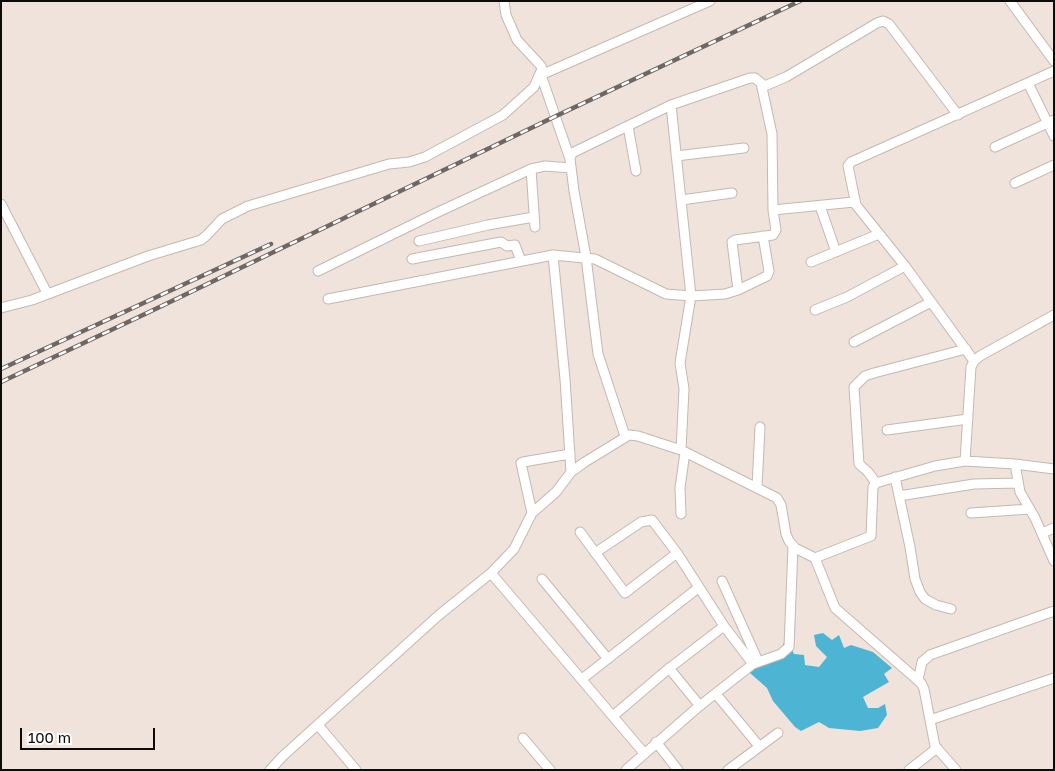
<!DOCTYPE html>
<style>
body{margin:0}
#map{position:relative;width:1055px;height:771px;overflow:hidden;background:#f0e3dc;font-family:"Golos Text",sans-serif}
canvas{display:block}
.frame{position:absolute;inset:0;border:2px solid #0e0a08;pointer-events:none}
.scale{position:absolute;left:20px;top:728px;width:135px;height:22px;box-sizing:border-box;border:2px solid #0e0a08;border-top:0;padding-left:6px;font-size:15px;line-height:18px;white-space:nowrap;color:#0e0a08;-webkit-text-stroke:4px #fff;paint-order:stroke}
</style>
<div id="map">
<canvas width="1055" height="771"></canvas>
<div class="frame"></div>
<div class="scale">100 m</div>
</div>
<script>
const ctx = document.querySelector('canvas').getContext('2d');
ctx.lineJoin = 'round';
function fillPath(path, color) {
  ctx.fillStyle = color;
  ctx.fill(path, 'evenodd');
}
function poly(rows) {
  const path = new Path2D();
  for (const r of rows) {
    path.moveTo(r[0], r[1]);
    for (let i = 2; i < r.length; i += 2) path.lineTo(r[i], r[i + 1]);
  }
  return path;
}
function stroke(path, color, width, dash) {
  ctx.strokeStyle = color;
  ctx.lineWidth = width;
  ctx.lineCap = dash ? 'butt' : 'round';
  ctx.setLineDash(dash || []);
  ctx.stroke(path);
}
fillPath(poly([
 [823,633,832,640,839,635,844,648,851,645,873,652,892,668,884,674,889,682,863,697,868,708,878,708,885,704,887,715,878,728,860,731,829,728,819,722,801,731,795,727,773,701,767,688,750,673,748,666,781,650,786,637,794,654,804,655,805,665,819,667,827,657,816,646,814,635]
]), '#4eb4d3');
const minor = poly([
 [1010,1,1054,61],
 [1028,83,1054,136],
 [762,87,786,77,877,23,883,21,889,24,958,115],
 [671,105,691,296,680,363,684,389,681,450],
 [628,126,636,171],
 [995,147,1054,120],
 [676,156,744,148],
 [570,159,541,75,710,1],
 [531,169,535,227],
 [1015,183,1054,165],
 [681,200,732,193],
 [1,204,47,293],
 [820,206,836,252],
 [773,210,854,202],
 [419,241,488,225,534,217],
 [553,255,595,259,666,294,691,296,725,294,738,290,767,276,769,271,763,236],
 [412,259,501,242,507,246,515,245,521,261],
 [811,262,879,234],
 [318,271,436,213,531,169,545,166,571,168],
 [1,308,32,300,148,256,201,240,207,235,222,219,248,206,389,164,409,162,425,157,503,115,534,87,542,69,541,66,517,40,506,15,504,1],
 [815,310,847,297,905,266],
 [854,342,931,302],
 [974,361,905,266,856,205,848,166,851,162,1054,71],
 [887,430,968,419],
 [625,436,598,354,586,257,574,191,570,159,572,153,671,105,750,78,755,78,761,83,772,134,773,210,776,230,773,235,735,240,732,242,738,290],
 [965,461,1015,464,1054,469],
 [1015,464,1020,492,1035,518,1054,561],
 [571,472,585,462,629,435,638,436,681,450,777,498,781,505,786,534,789,541,795,548,815,558],
 [895,477,910,547,915,579,920,592,925,599,936,605,951,609],
 [876,483,868,472,859,464,854,387,865,376,874,373,966,349],
 [757,487,760,427],
 [899,496,974,484,1018,483],
 [532,513,521,463,523,462,570,454],
 [971,513,1030,509],
 [681,514,680,488,685,452],
 [580,532,625,593,677,553],
 [1042,533,1054,528],
 [595,553,641,522,652,520,677,553,724,626,753,664],
 [491,573,644,753],
 [542,579,608,659],
 [722,581,758,661],
 [669,668,700,706],
 [582,679,698,588],
 [918,680,922,662,930,655,1054,611],
 [716,694,759,746],
 [613,716,667,670,724,626],
 [930,720,1054,678],
 [318,725,356,770],
 [523,738,550,770],
 [656,742,678,770],
 [270,770,283,756,439,615,491,573,514,549,532,513,556,492,571,472,565,379,553,255,328,299],
 [626,770,697,708,753,664,781,654,789,647,793,546],
 [728,770,778,733],
 [909,770,937,748],
 [956,770,935,746,924,689,921,683,835,608,815,558,871,536,873,487,876,483,935,466,965,461,971,367,974,361,980,356,1054,315]
]);
stroke(minor, '#c4b8b1', 11);
stroke(minor, '#fff', 9);
const rail = poly([
 [1,369,271,244],
 [1,382,145,314,554,117,800,1]
]);
stroke(rail, '#6f6763', 4.5);
stroke(rail, '#fff', 2.5, [8]);
</script>
